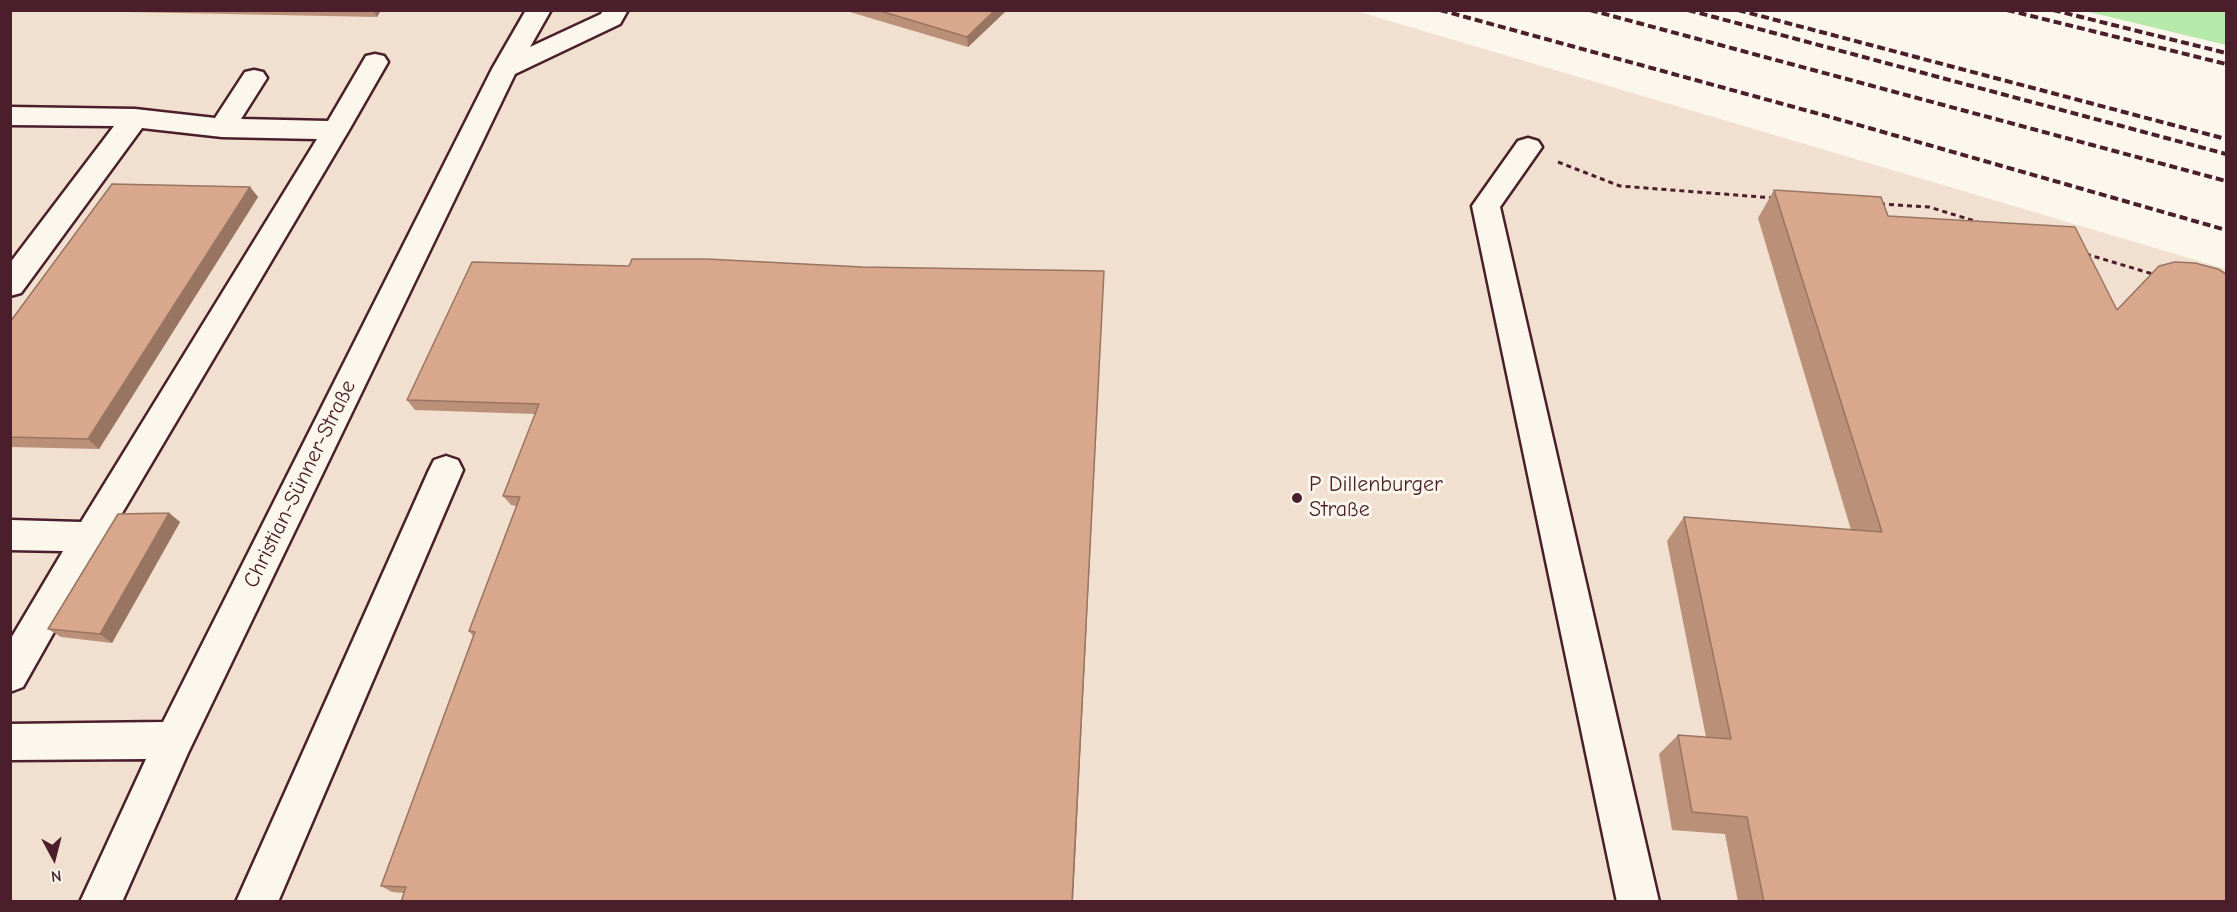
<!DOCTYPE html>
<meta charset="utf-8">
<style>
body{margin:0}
#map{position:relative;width:2237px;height:912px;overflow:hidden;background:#fbf7ec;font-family:"Comic Neue",sans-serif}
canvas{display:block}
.frame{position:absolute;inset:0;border:12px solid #4a1f2b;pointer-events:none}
.north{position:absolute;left:24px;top:828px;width:60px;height:60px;-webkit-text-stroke:4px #fbf7ec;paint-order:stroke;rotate:173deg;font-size:16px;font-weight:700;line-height:24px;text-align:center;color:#4a1f2b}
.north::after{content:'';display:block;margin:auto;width:21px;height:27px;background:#4a1f2b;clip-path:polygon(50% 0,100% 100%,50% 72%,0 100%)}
</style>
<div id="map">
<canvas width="2237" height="912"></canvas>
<div class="frame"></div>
<div class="north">N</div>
</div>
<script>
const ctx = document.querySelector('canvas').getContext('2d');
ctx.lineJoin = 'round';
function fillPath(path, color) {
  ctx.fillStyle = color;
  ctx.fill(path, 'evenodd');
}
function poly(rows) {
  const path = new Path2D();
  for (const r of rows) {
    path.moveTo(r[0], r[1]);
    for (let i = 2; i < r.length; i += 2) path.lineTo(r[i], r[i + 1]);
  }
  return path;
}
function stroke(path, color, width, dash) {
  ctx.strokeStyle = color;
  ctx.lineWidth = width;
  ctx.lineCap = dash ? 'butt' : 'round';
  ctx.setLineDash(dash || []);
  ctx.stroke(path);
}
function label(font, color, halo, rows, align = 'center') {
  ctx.font = font + ' "Comic Neue",sans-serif';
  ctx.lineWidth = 6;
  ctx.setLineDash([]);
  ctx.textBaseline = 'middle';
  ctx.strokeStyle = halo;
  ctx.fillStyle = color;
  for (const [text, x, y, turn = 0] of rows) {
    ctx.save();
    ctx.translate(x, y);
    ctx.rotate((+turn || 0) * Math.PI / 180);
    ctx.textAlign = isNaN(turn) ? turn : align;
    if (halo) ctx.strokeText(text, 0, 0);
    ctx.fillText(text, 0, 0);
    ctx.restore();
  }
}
fillPath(poly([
 [10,11,1356,11,2226,269,2226,901,11,901]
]), '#f1dfcf');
fillPath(poly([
 [2216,10,2226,13,2226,45,2085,11]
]), '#b7e9aa');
const minor = poly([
 [526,10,551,10,530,47,601,14,603,10,628,10,620,24,515,74,188,753,122,902,80,902,146,759,10,760,10,724,163,722,492,69,526,10],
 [375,54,384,56,388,62,349,130,102,547,23,687,10,692,10,640,63,551,10,550,10,520,81,522,317,139,222,137,142,128,21,293,10,296,10,263,114,126,10,125,10,107,135,109,215,118,245,72,254,70,263,72,267,78,241,119,328,121,366,56,375,54],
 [1528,138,1538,141,1542,147,1500,207,1659,902,1617,902,1472,206,1518,141,1528,138],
 [446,456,458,460,463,470,278,902,236,902,429,470,434,460,446,456]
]);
stroke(minor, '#4a1f2b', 5);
stroke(poly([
 [1558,162,1620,186,1774,198],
 [1880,204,1929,207,1978,222],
 [2086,254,2156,275]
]), '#4a1f2b', 3, [5, 4]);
fillPath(minor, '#fbf7ec');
stroke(poly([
 [1440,10,1834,118,2226,230],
 [1590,10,2226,181],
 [1688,10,2226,154],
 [1738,10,2226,139],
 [2007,10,2226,64],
 [2053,10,2226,53]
]), '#4a1f2b', 4, [8, 4]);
fillPath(poly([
 [29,10,381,10,377,17],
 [441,10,479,10,478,11],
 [843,10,1007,10,968,47],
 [250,187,258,197,99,449,10,447,10,322],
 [1774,190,1888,216,2117,310,2159,266,2226,902,1738,902,1725,834,1672,830,1659,754,1678,735,1706,737,1667,541,1684,517,1851,530,1758,218],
 [1104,282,404,893,392,892,381,886,473,636,469,631,516,506,511,505,503,496,535,414,415,410,407,400],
 [169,513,180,522,112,643,61,637,48,629]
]), '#bb9078');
fillPath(poly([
 [373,10,381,10,377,17],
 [995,10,1007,10,968,47,967,37],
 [250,187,258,197,99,449,88,439],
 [1104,271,1073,902,1072,902],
 [169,513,180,522,112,643,100,634]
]), '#987562');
const building = poly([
 [877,10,995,10,967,37,877,10],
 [112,184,250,187,88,439,10,437,10,322,112,184],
 [1774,190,1881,197,1888,216,2075,227,2117,310,2159,266,2175,262,2195,263,2218,269,2226,274,2226,902,1764,902,1747,817,1692,812,1678,735,1731,739,1684,517,1882,532,1774,190],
 [632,259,706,259,862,267,1104,271,1072,902,401,902,406,887,381,886,475,632,469,631,520,497,503,496,539,404,407,400,472,262,629,266,632,259],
 [169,513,100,634,48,629,118,514,169,513]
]);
fillPath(building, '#d9a78c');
stroke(building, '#987562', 1.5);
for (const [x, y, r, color] of [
 [1297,498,6,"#4a1f2b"]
]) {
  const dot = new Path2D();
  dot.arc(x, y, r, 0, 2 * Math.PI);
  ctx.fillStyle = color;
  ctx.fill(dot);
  stroke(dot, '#fbf7ec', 2);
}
label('22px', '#4a1f2b', '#fbf7ec', [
 ["Christian-Sünner-Straße",300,484,-64]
]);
label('22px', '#4a1f2b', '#fbf7ec', [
 ["P Dillenburger",1309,485],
 ["Straße",1309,510]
], 'left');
</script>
